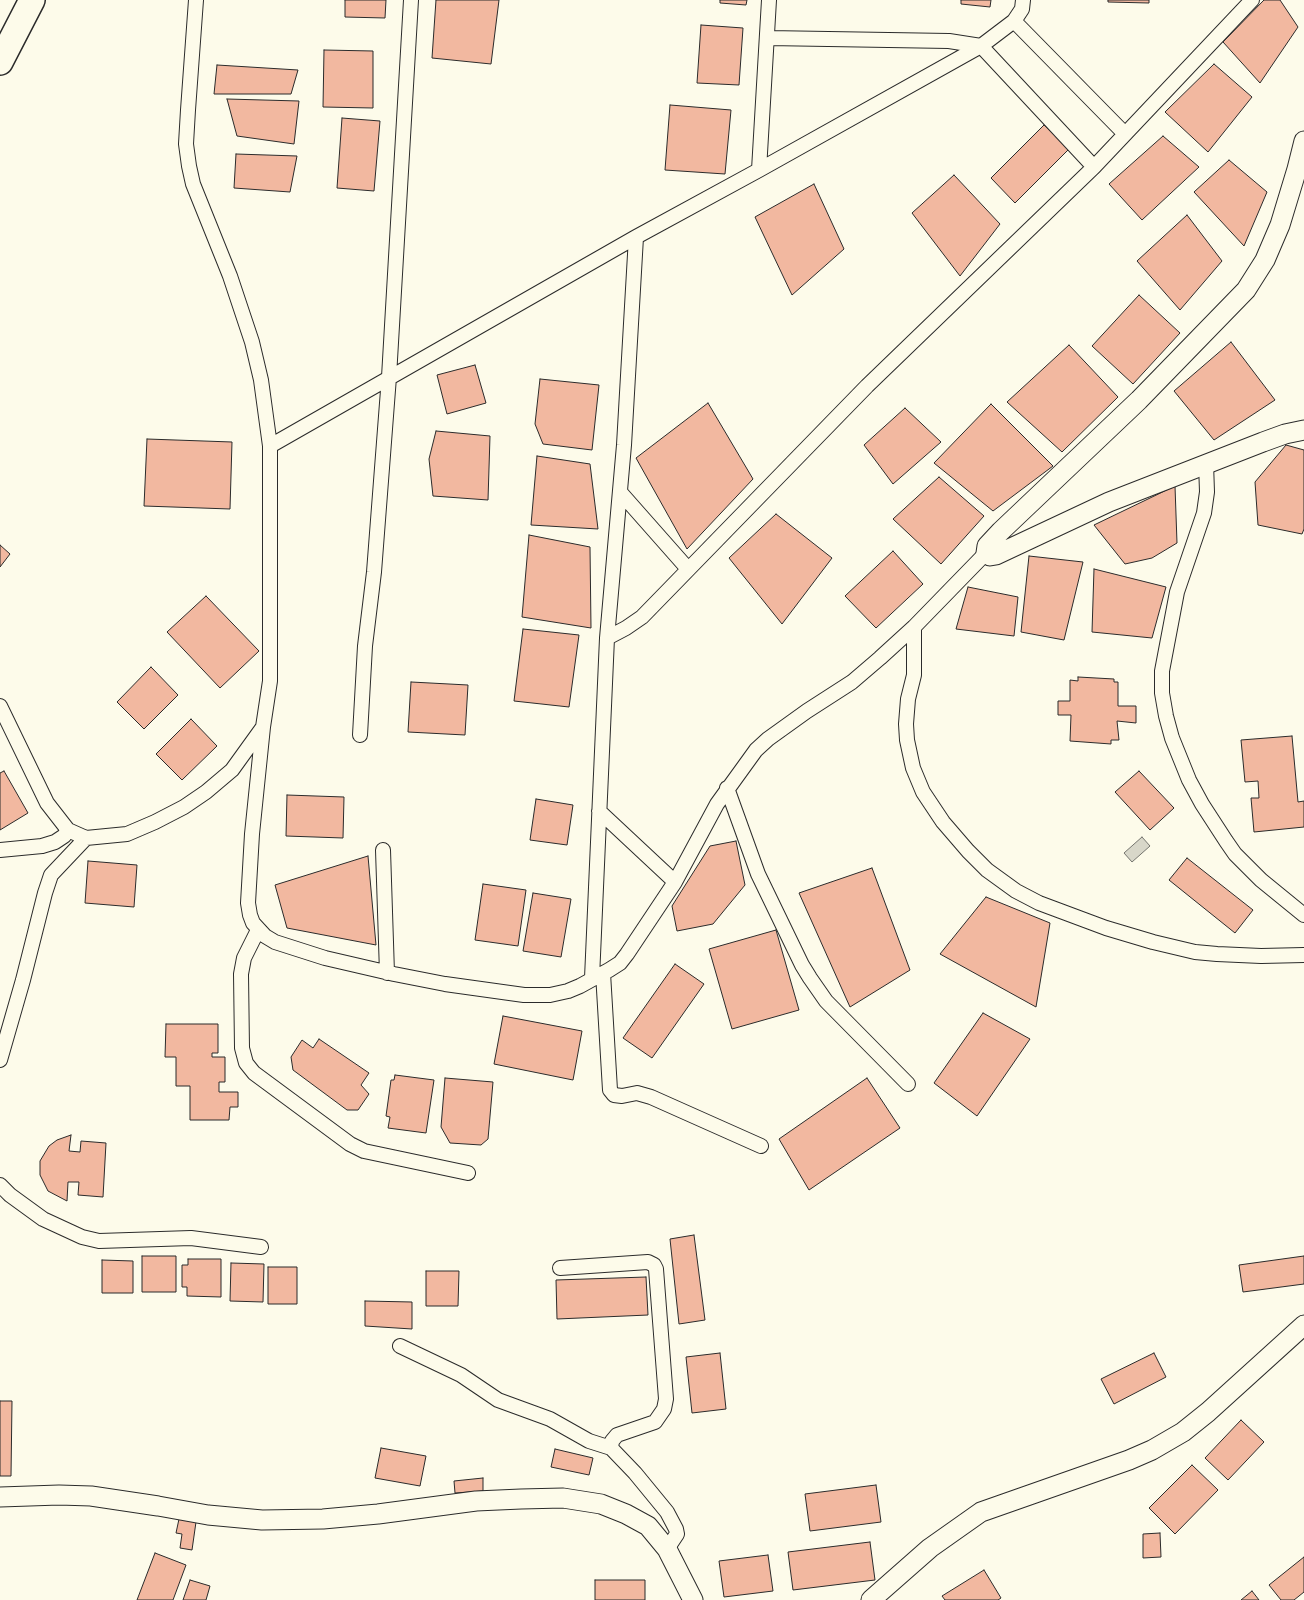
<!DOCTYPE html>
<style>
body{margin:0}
canvas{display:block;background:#fdfbea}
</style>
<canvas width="1304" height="1600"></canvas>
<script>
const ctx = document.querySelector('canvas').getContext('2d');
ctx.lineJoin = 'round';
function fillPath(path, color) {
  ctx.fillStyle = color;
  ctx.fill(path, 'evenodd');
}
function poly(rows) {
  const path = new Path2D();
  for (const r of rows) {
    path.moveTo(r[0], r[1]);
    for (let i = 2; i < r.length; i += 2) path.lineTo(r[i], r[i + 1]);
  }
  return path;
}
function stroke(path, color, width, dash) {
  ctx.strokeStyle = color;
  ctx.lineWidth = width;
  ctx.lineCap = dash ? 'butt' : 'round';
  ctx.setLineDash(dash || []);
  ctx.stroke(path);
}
const water = poly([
 [1142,837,1150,846,1132,862,1124,853,1142,837]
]);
fillPath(water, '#d8d7c9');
stroke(water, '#74746e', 1);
const building = poly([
 [345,0,386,0,385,18,345,17,345,0],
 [436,0,499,0,491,64,432,58,436,0],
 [720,0,747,0,746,5,720,3,720,0],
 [961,0,991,0,990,7,961,4,961,0],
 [1108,0,1149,0,1149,3,1108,2,1108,0],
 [1264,0,1280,0,1298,27,1260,83,1223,42,1264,0],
 [701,25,743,28,739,85,697,83,701,25],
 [324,50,373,51,373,108,323,107,324,50],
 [1214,64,1252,97,1208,152,1165,112,1214,64],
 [217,65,298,70,291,94,214,94,217,65],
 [227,99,299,101,294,144,237,136,227,99],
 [670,105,731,110,725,174,665,170,670,105],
 [342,118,380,121,374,191,337,188,342,118],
 [1044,125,1069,149,1015,203,991,178,1044,125],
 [1163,136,1199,167,1142,220,1109,184,1163,136],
 [236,154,297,156,290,192,234,188,236,154],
 [1229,160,1267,192,1244,246,1194,192,1229,160],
 [954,175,1000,224,960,276,912,213,954,175],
 [814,184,844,249,792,295,755,217,814,184],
 [1187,215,1222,261,1180,310,1137,261,1187,215],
 [1139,295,1180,333,1133,384,1092,346,1139,295],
 [1231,342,1275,400,1214,440,1174,391,1231,342],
 [1069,345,1118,397,1062,452,1007,402,1069,345],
 [475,365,486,403,447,414,437,375,475,365],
 [540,379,599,385,592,450,543,444,535,424,540,379],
 [708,403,753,479,687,549,636,458,708,403],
 [991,404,1053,466,993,511,934,463,991,404],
 [905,408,941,442,893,484,864,445,905,408],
 [436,431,490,436,488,500,433,496,429,459,436,431],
 [147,439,232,442,230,509,144,506,147,439],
 [1286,445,1304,450,1304,529,1302,534,1258,525,1255,482,1286,445],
 [537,456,590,464,598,529,531,525,537,456],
 [939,477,984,516,941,564,893,519,939,477],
 [1175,486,1177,543,1152,558,1125,564,1094,525,1175,486],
 [776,514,832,558,782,624,729,558,776,514],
 [529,535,590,547,591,628,522,617,529,535],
 [0,545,10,554,0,567,0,545],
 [893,551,923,584,876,628,845,596,893,551],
 [1029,556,1083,562,1064,640,1021,632,1029,556],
 [1094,569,1166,587,1152,638,1092,632,1094,569],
 [968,587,1018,597,1014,636,956,629,968,587],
 [206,596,259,651,220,688,167,632,206,596],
 [523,629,579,635,569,707,514,701,523,629],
 [151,667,178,695,144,729,117,702,151,667],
 [1078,677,1114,679,1114,682,1118,682,1118,706,1136,706,1136,723,1117,721,1119,740,1111,740,1111,744,1070,741,1071,715,1058,715,1058,701,1070,701,1070,680,1078,681,1078,677],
 [411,682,468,685,465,735,408,732,411,682],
 [191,719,217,746,182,780,156,754,191,719],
 [1292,736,1298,802,1304,801,1304,827,1254,832,1251,798,1259,798,1258,781,1245,782,1241,740,1292,736],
 [4,771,28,813,0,830,0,773,4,771],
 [1139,771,1174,808,1150,830,1115,792,1139,771],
 [287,795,344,797,343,838,286,836,287,795],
 [536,799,573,805,567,845,530,840,536,799],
 [736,841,745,885,713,924,677,931,672,906,710,846,736,841],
 [368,856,376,945,287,928,275,885,368,856],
 [1187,858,1253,910,1235,933,1169,880,1187,858],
 [88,861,137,865,134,907,85,903,88,861],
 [872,868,910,970,850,1007,799,893,872,868],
 [483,884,526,890,518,946,475,940,483,884],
 [533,893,571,899,561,957,523,951,533,893],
 [986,897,1050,923,1036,1007,940,954,986,897],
 [776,930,799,1010,732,1029,709,949,776,930],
 [675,964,704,984,652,1058,623,1038,675,964],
 [983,1013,1030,1039,977,1116,934,1083,983,1013],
 [503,1016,582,1031,573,1080,494,1064,503,1016],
 [166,1024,218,1024,218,1053,212,1053,212,1057,225,1057,225,1082,219,1082,219,1092,238,1092,238,1107,230,1107,229,1120,190,1120,190,1086,176,1086,176,1057,165,1057,166,1024],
 [319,1039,369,1073,361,1085,369,1094,358,1110,347,1110,293,1070,291,1057,302,1040,313,1048,319,1039],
 [395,1075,434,1080,426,1133,388,1128,390,1117,386,1116,391,1080,394,1080,395,1075],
 [445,1078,493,1082,488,1139,481,1145,450,1143,441,1127,445,1078],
 [867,1078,900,1128,809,1190,779,1139,867,1078],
 [71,1135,69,1151,80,1152,81,1141,106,1143,103,1197,78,1195,79,1182,68,1182,67,1201,48,1191,40,1175,40,1161,49,1146,57,1140,71,1135],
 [694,1235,705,1320,679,1324,670,1239,694,1235],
 [142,1256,176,1256,176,1292,142,1292,142,1256],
 [1304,1256,1304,1284,1243,1292,1239,1265,1304,1256],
 [188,1259,221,1259,221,1297,187,1296,187,1287,182,1287,182,1265,188,1265,188,1259],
 [102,1260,133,1261,133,1293,102,1293,102,1260],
 [231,1263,264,1264,263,1302,230,1301,231,1263],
 [268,1267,297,1267,297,1304,268,1304,268,1267],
 [426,1271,459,1271,458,1306,426,1306,426,1271],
 [646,1277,648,1315,557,1319,556,1280,646,1277],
 [365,1301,412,1302,412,1329,365,1326,365,1301],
 [720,1353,726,1409,692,1413,686,1357,720,1353],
 [1154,1353,1166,1377,1114,1404,1101,1379,1154,1353],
 [0,1401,12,1401,11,1476,0,1476,0,1401],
 [1241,1420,1264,1442,1228,1480,1205,1458,1241,1420],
 [381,1448,426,1456,420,1486,375,1478,381,1448],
 [555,1449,593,1458,589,1475,551,1467,555,1449],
 [1192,1465,1218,1490,1175,1534,1149,1508,1192,1465],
 [483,1478,483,1491,455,1493,454,1481,483,1478],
 [876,1485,881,1522,810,1531,805,1494,876,1485],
 [179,1519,196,1522,192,1550,180,1548,182,1534,176,1533,179,1519],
 [1160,1533,1161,1557,1143,1558,1143,1534,1160,1533],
 [870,1542,875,1580,793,1590,788,1552,870,1542],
 [155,1553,186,1565,173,1600,137,1600,155,1553],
 [768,1555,773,1591,724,1597,719,1561,768,1555],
 [1304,1557,1304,1592,1294,1600,1281,1600,1269,1585,1304,1557],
 [984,1570,1001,1598,998,1600,945,1600,942,1596,984,1570],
 [190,1580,210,1586,206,1600,183,1600,190,1580],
 [595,1580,645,1580,645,1600,595,1600,595,1580],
 [1252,1591,1259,1600,1241,1600,1252,1591]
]);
fillPath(building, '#f2b8a0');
stroke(building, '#2b2b2b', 1);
const street = poly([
 [196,0,188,110,186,144,189,166,193,184,230,276,252,342,261,380,270,446,270,681,263,727,252,834,248,903,250,915,253,923,265,936,275,942,325,958,394,974,445,984,524,995,550,995,568,991,580,986,609,970,620,963,627,954,675,882,717,804,756,750,768,739,807,711,852,682,880,658,914,627,986,553],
 [1014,21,1125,134],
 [768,38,949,41,981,46,1094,167],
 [759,170,769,0],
 [270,446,636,237,759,170,981,46,1014,21,1022,9,1023,0],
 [1206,463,1207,492,1204,513,1177,592,1162,671,1162,693,1166,716,1172,738,1189,780,1202,804,1226,841,1235,854,1261,880,1304,915],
 [620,492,688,569],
 [914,627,914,675,908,699,906,724,907,740,913,768,923,792,943,822,968,851,987,870,1016,891,1039,903,1106,928,1153,942,1195,952,1217,954,1261,956,1304,955],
 [607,638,624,445,636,237],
 [0,706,47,803,68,830,86,838,127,834,155,822,184,807,206,792,232,770,263,727],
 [360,735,365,646,374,572,389,377,411,0],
 [727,788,758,874,802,965,810,978,826,1001,908,1084],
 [599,811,675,882],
 [0,850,42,846,55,842,64,836,68,830],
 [383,850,387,973],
 [258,930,244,958,241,974,242,1048,246,1063,254,1073,350,1144,364,1151,468,1173],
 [603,973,610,1090,614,1095,622,1096,637,1093,651,1097,761,1146],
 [592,978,607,638,626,628,642,617,867,386,1094,167,1252,0],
 [0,1060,23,980,45,893,51,875,86,838],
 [0,1185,10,1195,43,1219,82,1237,99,1241,191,1238,261,1247],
 [560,1268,648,1262,654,1265,656,1269,666,1399,664,1409,655,1422,617,1435,612,1441,611,1448,635,1473,667,1512,676,1529,677,1534,667,1549],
 [400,1346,461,1375,498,1400,550,1419,589,1441,611,1448]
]);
const secondary = poly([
 [1304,141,1297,169,1280,225,1265,260,1246,290,1139,400,1001,531,987,546,986,553,990,556,996,555,1109,502,1263,442,1285,434,1304,430],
 [0,1497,59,1495,91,1496,158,1506,208,1515,262,1520,323,1519,378,1514,476,1501,521,1499,563,1498,601,1504,626,1514,648,1526,667,1549,693,1600],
 [871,1600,930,1548,981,1512,1129,1460,1152,1450,1183,1432,1208,1412,1304,1325]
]);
const highway = poly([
 [0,62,32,0]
]);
stroke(street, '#2b2b2b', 16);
stroke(secondary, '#2b2b2b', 21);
stroke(highway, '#2b2b2b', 28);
stroke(street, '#fdfbea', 14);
stroke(secondary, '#fdfbea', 19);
stroke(highway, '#fdfbea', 25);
</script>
